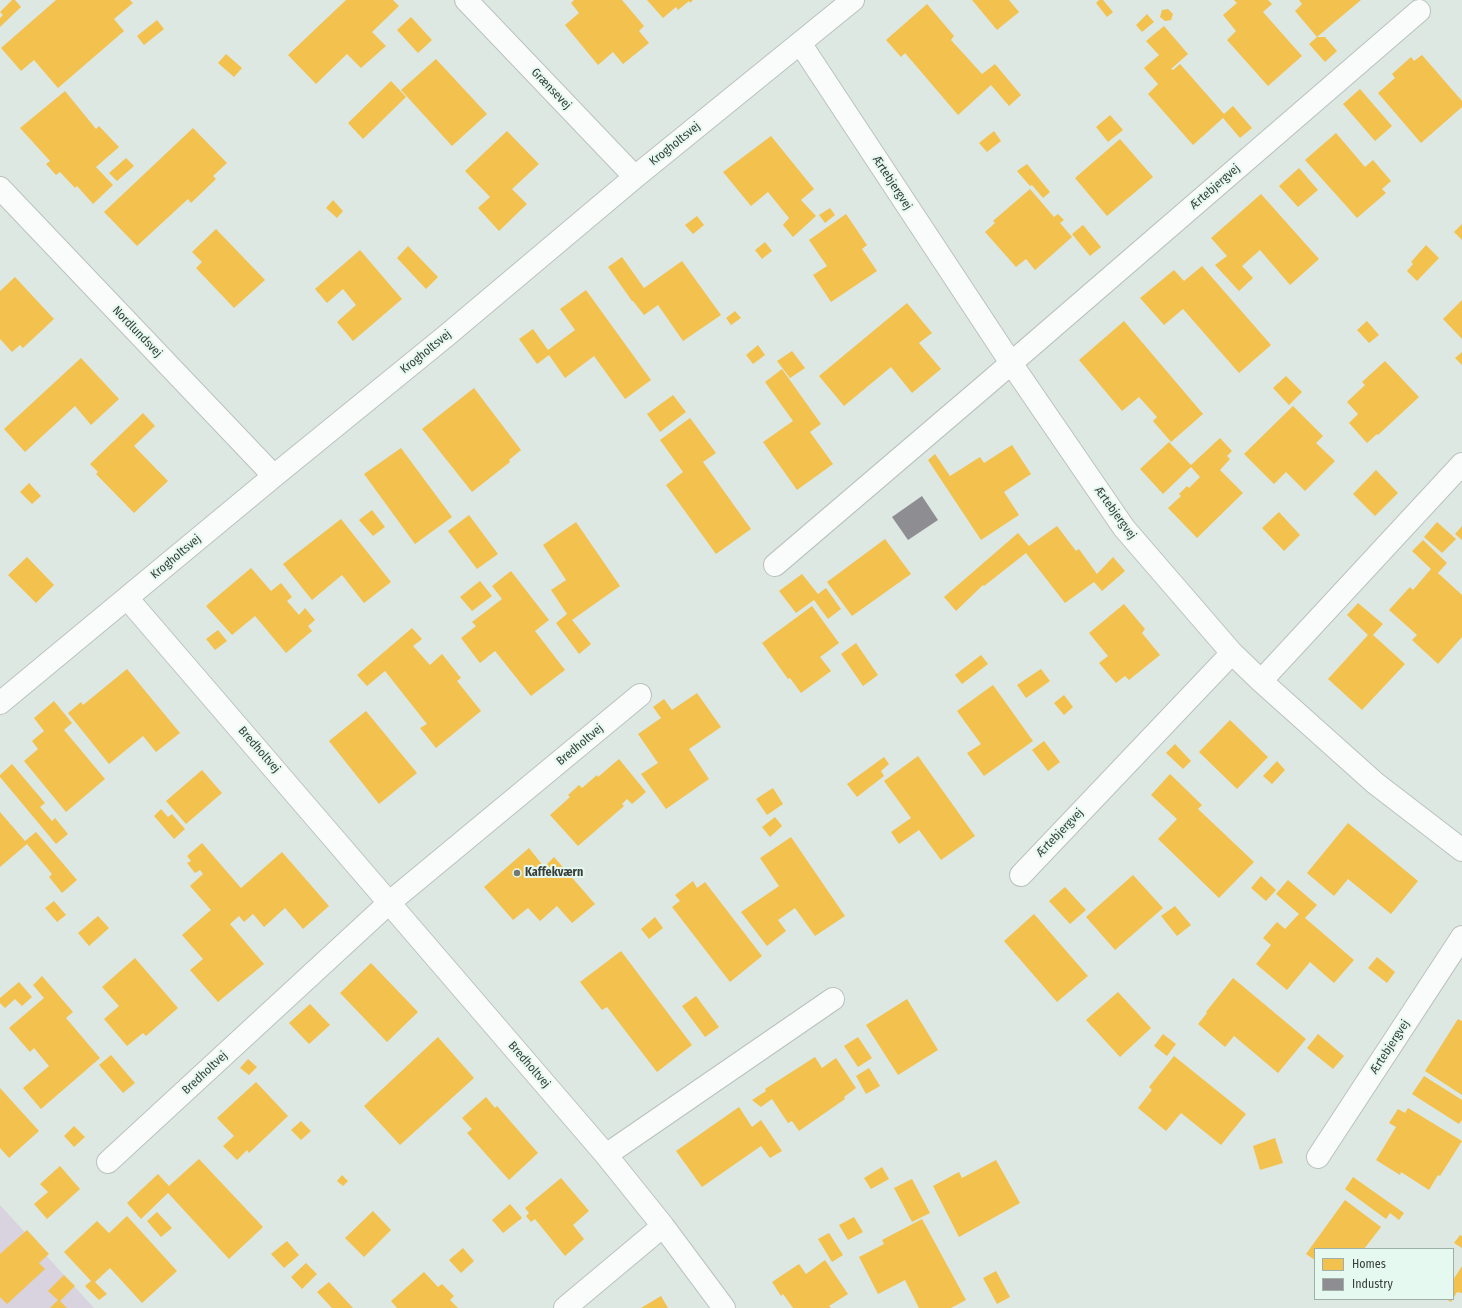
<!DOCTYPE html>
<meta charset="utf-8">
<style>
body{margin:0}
#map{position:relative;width:1462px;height:1308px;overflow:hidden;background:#dde8e3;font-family:"Fira Sans Condensed",sans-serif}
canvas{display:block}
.legend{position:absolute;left:1314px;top:1248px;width:140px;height:52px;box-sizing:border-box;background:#e6f9f0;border:1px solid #a0afa8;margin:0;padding:5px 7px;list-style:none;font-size:12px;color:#373f3b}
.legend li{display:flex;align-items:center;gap:8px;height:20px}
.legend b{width:20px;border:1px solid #a0afa8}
</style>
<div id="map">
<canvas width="1462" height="1308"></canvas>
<ul class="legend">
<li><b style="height:11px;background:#f2c14e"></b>Homes</li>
<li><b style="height:11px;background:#8d8d92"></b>Industry</li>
</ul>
</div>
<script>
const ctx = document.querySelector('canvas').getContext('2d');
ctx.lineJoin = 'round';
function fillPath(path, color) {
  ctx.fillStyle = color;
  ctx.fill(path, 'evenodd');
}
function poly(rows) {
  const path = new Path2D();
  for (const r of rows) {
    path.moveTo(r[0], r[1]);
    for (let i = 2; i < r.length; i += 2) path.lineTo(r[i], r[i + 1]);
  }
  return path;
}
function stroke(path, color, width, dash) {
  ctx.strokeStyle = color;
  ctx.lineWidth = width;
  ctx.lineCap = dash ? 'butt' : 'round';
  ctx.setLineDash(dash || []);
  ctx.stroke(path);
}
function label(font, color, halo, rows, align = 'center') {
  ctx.font = font + ' "Fira Sans Condensed",sans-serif';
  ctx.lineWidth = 4;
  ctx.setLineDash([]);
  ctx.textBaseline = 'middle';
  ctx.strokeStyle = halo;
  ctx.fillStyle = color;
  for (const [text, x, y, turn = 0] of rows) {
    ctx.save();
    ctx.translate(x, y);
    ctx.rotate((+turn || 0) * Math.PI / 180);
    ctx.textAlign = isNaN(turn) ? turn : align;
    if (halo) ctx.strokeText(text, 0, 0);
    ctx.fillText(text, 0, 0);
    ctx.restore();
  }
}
fillPath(poly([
 [0,1205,94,1308,0,1308]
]), '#d8d3de');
fillPath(poly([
 [12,0,15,0,21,7,0,27,0,18,3,15,0,12],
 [56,0,130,0,133,3,114,19,124,31,58,88,34,60,21,71,1,48],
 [346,0,393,0,399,6,372,32,386,46,361,68,347,54,316,84,288,55],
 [574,0,622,0,644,26,639,31,649,43,623,64,613,52,598,65,565,25,579,13,571,3],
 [647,0,693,0,690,3,689,1,678,10,676,7,663,18],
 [972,0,1009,0,1019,12,997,30],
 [1099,0,1103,0,1113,12,1107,17,1096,3],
 [1234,0,1268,0,1272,4,1263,12,1302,56,1268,86,1227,40,1236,31,1223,15,1237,3],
 [1299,0,1361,0,1317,37,1325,37,1337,51,1325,62,1309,44,1317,37,1295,11,1302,4],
 [927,4,954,36,951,40,982,74,995,64,1021,95,1009,106,991,85,958,115,905,53,901,57,886,40],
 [1168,9,1173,14,1171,20,1165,21,1160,17,1162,10],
 [1147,14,1154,22,1142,32,1136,25],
 [411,17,432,40,418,53,397,30],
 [157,20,164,29,144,45,137,36],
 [1164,26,1188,54,1171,69,1173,70,1180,64,1224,114,1233,106,1252,128,1240,138,1223,118,1193,145,1148,94,1158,84,1144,68,1159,55,1146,41],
 [226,54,242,68,234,77,218,63],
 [1422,55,1462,101,1462,107,1421,143,1378,93,1395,78,1392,74,1411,57,1414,61],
 [436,59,487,114,452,146,401,90],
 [391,81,406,97,363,139,348,123],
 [1360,89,1392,126,1375,141,1343,104],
 [65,91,96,129,99,126,119,147,96,167,113,185,93,204,77,186,75,188,60,172,56,175,46,164,50,161,20,128],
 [1110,115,1123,130,1108,142,1096,127],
 [193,128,227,163,213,176,216,179,191,203,188,199,137,246,104,212],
 [507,131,539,164,512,189,527,204,499,231,478,208,490,197,465,171],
 [994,131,1001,141,987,152,979,143],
 [1336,133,1365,167,1373,160,1391,181,1382,189,1386,193,1357,218,1305,160],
 [771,136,814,189,801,200,816,216,793,237,783,225,789,218,768,192,751,206,723,172],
 [1120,139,1153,177,1107,216,1075,178],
 [126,158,134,166,117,181,109,173],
 [1027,164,1050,192,1043,198,1032,185,1030,186,1017,171],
 [1299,168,1318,190,1298,207,1279,186],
 [1030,189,1054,217,1058,214,1064,220,1060,223,1072,237,1035,270,1026,259,1016,267,985,232,995,223,993,221],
 [1261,194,1319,259,1290,285,1260,250,1242,266,1253,278,1239,291,1215,265,1227,256,1211,238],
 [333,200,343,211,337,218,326,208],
 [830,208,835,215,825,223,819,215],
 [846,214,867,245,862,249,877,271,831,302,813,275,827,266,809,240],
 [697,216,704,225,693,234,685,225],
 [1462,224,1462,240,1454,232],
 [1083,225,1101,247,1090,256,1072,234],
 [216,229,265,280,234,308,196,268,202,262,192,252],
 [765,242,772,251,762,259,755,250],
 [1426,245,1439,258,1417,281,1407,271,1413,264,1411,262],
 [408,246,438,277,426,289,397,258],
 [360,250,402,299,353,341,337,322,356,305,343,289,327,303,315,289],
 [622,257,644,288,682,261,721,315,683,341,658,305,644,315,633,301,632,301,608,267],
 [1202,266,1271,345,1239,373,1183,309,1164,325,1140,298,1174,270,1184,281],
 [15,277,54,319,23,348,20,345,12,352,0,339,0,291],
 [586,290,651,380,625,399,594,356,565,378,549,355,537,364,519,339,533,329,548,350,575,330,560,309],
 [1462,300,1462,339,1443,319],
 [907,303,932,333,919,343,941,369,912,393,891,367,844,406,819,376],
 [735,311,741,318,731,325,726,318],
 [1124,321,1203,414,1171,442,1153,421,1157,417,1139,397,1122,411,1079,360],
 [1367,321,1379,335,1369,343,1357,330],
 [758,345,765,355,753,364,746,355],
 [792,351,805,368,790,378,777,361],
 [1462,352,1462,365,1455,358],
 [81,358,119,399,91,425,75,406,25,452,4,429],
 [1385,361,1419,397,1378,435,1377,434,1367,443,1349,423,1358,414,1347,402,1365,385,1362,382],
 [782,369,821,424,810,432,833,464,797,490,763,442,793,421,765,382],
 [1286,376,1302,392,1289,405,1273,388],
 [474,388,521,450,509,460,510,462,472,492,422,429],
 [673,395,686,412,660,432,647,414],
 [1293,406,1323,436,1316,443,1335,461,1305,491,1286,472,1274,484,1244,454],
 [143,413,155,426,134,446,168,481,134,513,96,474,98,472,90,464],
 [690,418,716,453,703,462,751,529,716,554,666,485,683,472,660,440],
 [1220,438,1232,451,1227,456,1230,459,1220,470,1243,493,1197,538,1168,508,1181,496,1179,494,1187,486,1189,488,1200,477,1191,467,1163,494,1140,469,1169,442,1191,465],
 [1012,445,1031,474,1004,492,1019,515,981,540,928,460,935,454,950,476,980,457,984,463],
 [401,448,452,517,415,544,364,474],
 [1376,470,1398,493,1375,516,1353,494],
 [29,483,41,496,32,504,20,492],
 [372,510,385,527,373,536,359,520],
 [1279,512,1300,535,1284,551,1262,528],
 [469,515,498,554,477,569,448,531],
 [341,519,391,582,364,603,342,575,312,600,283,564],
 [576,522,620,586,572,620,591,644,579,654,556,623,567,614,551,590,566,580,543,545],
 [1437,522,1456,539,1442,553,1424,537],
 [1057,526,1076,551,1079,549,1097,574,1113,557,1125,571,1102,591,1094,582,1065,603,1026,553,984,586,983,585,956,611,944,597,1018,533,1029,546],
 [1462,526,1462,540,1455,534],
 [885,539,911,574,852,616,827,582],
 [1423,540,1447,563,1438,573,1462,595,1462,637,1438,664,1412,640,1417,635,1389,610,1410,587,1413,590,1431,569,1412,551],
 [27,557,54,585,36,603,8,575],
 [251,568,271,591,281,583,292,597,287,601,299,615,305,608,315,620,308,626,312,631,286,653,255,616,232,635,206,606],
 [511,571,549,620,535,631,565,670,531,696,495,651,480,663,461,638,476,626,472,622,502,599,492,586],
 [802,574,818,594,826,588,841,609,828,619,814,600,796,613,779,591],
 [480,581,492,596,472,611,460,597],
 [1358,603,1383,624,1373,635,1405,664,1362,710,1328,679,1368,635,1347,615],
 [1124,604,1145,629,1142,633,1160,655,1129,680,1125,676,1116,683,1099,663,1108,656,1089,633],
 [812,606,839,643,820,657,831,671,801,693,790,678,788,679,762,643],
 [412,628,422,639,413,646,430,665,442,654,461,678,457,681,481,711,436,748,420,728,427,724,385,671,367,686,357,675],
 [218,630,227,641,215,650,206,639],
 [856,643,878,675,863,686,841,654],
 [981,655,988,664,962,684,955,675],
 [127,669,180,733,156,752,143,736,109,764,68,713,81,702,83,705],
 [1041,669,1050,681,1026,698,1017,685],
 [993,685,1033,741,984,776,967,753,981,744,957,711],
 [697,693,721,727,689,749,709,779,666,809,641,774,658,763,638,734,661,718,653,707,664,699,672,710],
 [1064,695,1073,707,1064,715,1054,703],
 [54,701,72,723,64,730,105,779,66,812,24,761,38,749,32,741,44,731,34,718],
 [366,711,417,773,379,804,329,741],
 [1230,720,1268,757,1237,789,1199,752],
 [1044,741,1060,762,1048,771,1032,750],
 [1175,744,1191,761,1183,769,1166,753],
 [918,756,975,836,941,860,919,830,899,844,891,832,911,818,884,781],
 [884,757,889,764,881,771,884,776,857,797,847,784],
 [619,759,646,792,632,804,627,799,622,804,624,806,578,846,550,815,570,797,568,795,579,785,582,788,597,775,598,777],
 [1277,761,1285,770,1272,784,1263,776],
 [12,764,45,803,40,807,52,821,55,818,68,834,56,844,0,777,0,775],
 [202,770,222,793,186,824,166,801],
 [1170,774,1202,805,1198,809,1254,862,1219,898,1158,839,1177,819,1151,795],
 [773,788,783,804,767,815,756,799],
 [161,809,168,817,172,814,185,829,174,839,154,816],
 [0,812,25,841,36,832,77,880,62,893,49,877,52,874,27,844,0,867],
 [775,817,782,826,770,837,762,827],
 [1348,823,1418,881,1391,914,1348,879,1334,896,1307,873],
 [791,837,845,916,815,936,795,908,778,920,786,931,767,946,741,912,779,886,760,858],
 [202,843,241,888,282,852,329,906,303,929,285,908,264,927,253,914,244,922,239,916,230,924,264,964,218,1002,190,970,203,959,182,935,211,910,190,886,203,874,200,870,195,873,187,863,191,861,187,856],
 [529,848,544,867,554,857,595,904,572,923,557,906,540,921,528,908,513,920,484,887],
 [1133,875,1163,908,1115,950,1086,917],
 [1261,876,1276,890,1266,901,1251,888],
 [1288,880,1317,905,1305,918,1354,960,1334,983,1310,962,1287,990,1256,964,1271,945,1263,938,1277,922,1285,929,1299,914,1276,894],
 [693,881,697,888,705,882,762,956,730,982,672,907,680,901,675,895],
 [1065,887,1086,910,1070,924,1049,901],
 [54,901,66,915,57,922,45,908],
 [1175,906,1191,925,1177,936,1161,916],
 [1034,914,1088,976,1057,1002,1004,941],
 [98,916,109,928,89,946,78,933],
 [655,917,663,928,649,939,641,929],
 [621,951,692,1045,657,1072,607,1007,602,1010,580,982],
 [1377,957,1395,972,1387,983,1368,968],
 [135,958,178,1008,146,1036,143,1033,127,1046,104,1019,119,1006,102,987],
 [371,963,418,1012,387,1042,340,993],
 [42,976,73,1012,66,1018,100,1058,41,1109,23,1088,49,1066,34,1048,30,1052,9,1028,44,998,33,985],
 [1233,978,1306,1039,1278,1073,1234,1036,1225,1047,1198,1024,1207,1013,1206,1012],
 [19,982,32,997,22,1006,15,999,5,1008,0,1003,0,998],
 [1118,992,1151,1028,1120,1057,1086,1020],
 [696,996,719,1027,705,1037,682,1006],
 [907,999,938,1050,898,1075,866,1025],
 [310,1004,330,1025,309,1044,289,1023],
 [1458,1019,1462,1021,1462,1095,1425,1071],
 [1163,1034,1176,1044,1167,1056,1154,1046],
 [1318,1034,1344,1056,1333,1069,1307,1048],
 [438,1037,474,1078,400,1145,364,1106],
 [858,1037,872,1058,858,1067,844,1046],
 [111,1055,135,1083,123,1093,99,1065],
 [1174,1056,1246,1114,1221,1145,1181,1113,1166,1131,1138,1108,1152,1090,1149,1087],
 [815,1057,822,1068,836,1058,856,1088,844,1097,845,1099,799,1131,792,1121,788,1123,772,1099,761,1107,752,1100,766,1091,765,1089],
 [248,1059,257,1067,249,1075,240,1068],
 [869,1068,880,1086,866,1094,856,1076],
 [1424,1076,1462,1100,1462,1120,1459,1124,1412,1094],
 [256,1082,288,1116,249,1153,247,1150,237,1160,223,1146,234,1136,217,1118],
 [0,1088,39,1131,9,1158,0,1148],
 [486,1097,495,1108,497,1106,538,1153,509,1180,467,1133,472,1129,462,1118],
 [739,1107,752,1127,761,1120,782,1151,770,1158,761,1146,702,1187,676,1151],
 [1408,1108,1462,1141,1440,1176,1438,1175,1429,1190,1401,1172,1400,1175,1376,1160,1396,1127,1389,1123,1398,1109,1405,1113],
 [301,1121,311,1131,301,1140,291,1130],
 [74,1126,85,1137,74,1147,64,1136],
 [1275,1138,1283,1163,1260,1170,1253,1146],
 [199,1159,263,1227,229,1259,168,1193,141,1219,127,1203,158,1174,169,1186],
 [996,1160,1020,1203,959,1237,933,1186,959,1172,962,1178],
 [60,1166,80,1189,47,1219,34,1204,48,1192,40,1184],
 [882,1167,889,1179,871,1189,864,1178],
 [342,1175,348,1181,343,1186,337,1181],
 [1353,1177,1404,1213,1399,1220,1390,1213,1386,1219,1345,1189],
 [561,1178,589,1211,573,1225,584,1239,565,1256,535,1219,531,1222,526,1216,529,1213,525,1208],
 [912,1179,930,1213,912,1222,894,1188],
 [1345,1200,1381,1227,1364,1249,1315,1249,1315,1260,1306,1254],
 [510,1204,522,1218,503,1233,492,1220],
 [373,1211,391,1230,364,1257,345,1238],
 [157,1212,172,1228,161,1237,147,1221],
 [127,1216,177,1271,142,1303,110,1268,95,1282,107,1294,99,1300,85,1286,91,1281,64,1252,97,1221,109,1233],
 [854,1217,863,1232,848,1240,839,1225],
 [922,1219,966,1300,951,1308,919,1308,905,1280,878,1294,859,1257,884,1244,882,1240],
 [27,1230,49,1254,39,1263,45,1269,7,1304,0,1297,0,1254],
 [829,1233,843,1255,832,1262,818,1239],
 [1460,1235,1462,1236,1462,1248,1454,1243],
 [287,1241,299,1255,284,1268,271,1254],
 [463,1248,474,1261,461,1273,449,1260],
 [825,1260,848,1294,829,1306,831,1308,793,1308,783,1294,781,1296,772,1282,799,1264,806,1274],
 [306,1263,317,1274,302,1289,291,1277],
 [1462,1266,1462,1293,1457,1292,1451,1302,1446,1299,1453,1299,1453,1280],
 [996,1271,1010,1297,997,1304,983,1278],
 [424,1272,438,1287,442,1284,454,1296,450,1300,458,1308,397,1308,391,1301],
 [64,1275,75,1286,60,1301,67,1308,50,1308,58,1300,48,1291],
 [329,1282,353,1308,332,1308,317,1292],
 [661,1296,668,1308,641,1308]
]), '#f2c14e');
fillPath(poly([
 [922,496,938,520,908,540,892,517]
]), '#8d8d92');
const minor = poly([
 [466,0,635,177],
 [800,43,1011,363,1124,528,1232,653,1261,681,1375,783,1462,850],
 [0,188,274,476],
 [775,565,987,384,1419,11],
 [127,598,606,1155,663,1226,724,1308],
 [1261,681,1462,464],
 [0,703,274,476,446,336,635,177,853,0],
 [1021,875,1232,653],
 [606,1155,833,999],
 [1318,1157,1462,937],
 [108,1162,390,902,640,695],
 [565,1308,663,1226]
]);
stroke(minor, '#bac2be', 24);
stroke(minor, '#fafcfb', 22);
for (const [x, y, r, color] of [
 [517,873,4,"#717a76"]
]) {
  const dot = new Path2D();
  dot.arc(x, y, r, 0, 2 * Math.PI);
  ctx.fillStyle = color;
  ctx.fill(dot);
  stroke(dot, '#e6f9f0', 1.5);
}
label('12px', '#373f3b', '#e6f9f0', [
 ["Grænsevej",551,89,46],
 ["Krogholtsvej",675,144,-39],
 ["Ærtebjergvej",892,183,57],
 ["Ærtebjergvej",1215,187,-41],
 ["Nordlundsvej",137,332,46],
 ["Krogholtsvej",426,352,-39],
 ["Ærtebjergvej",1115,513,54],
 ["Krogholtsvej",176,557,-40],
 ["Bredholtvej",580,745,-40],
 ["Bredholtvej",259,750,49],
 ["Ærtebjergvej",1060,833,-46],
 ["Ærtebjergvej",1390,1047,-57],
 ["Bredholtvej",529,1065,49],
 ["Bredholtvej",205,1073,-43]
]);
label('bold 12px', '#373f3b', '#e6f9f0', [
 ["Kaffekværn",525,873]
], 'left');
</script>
